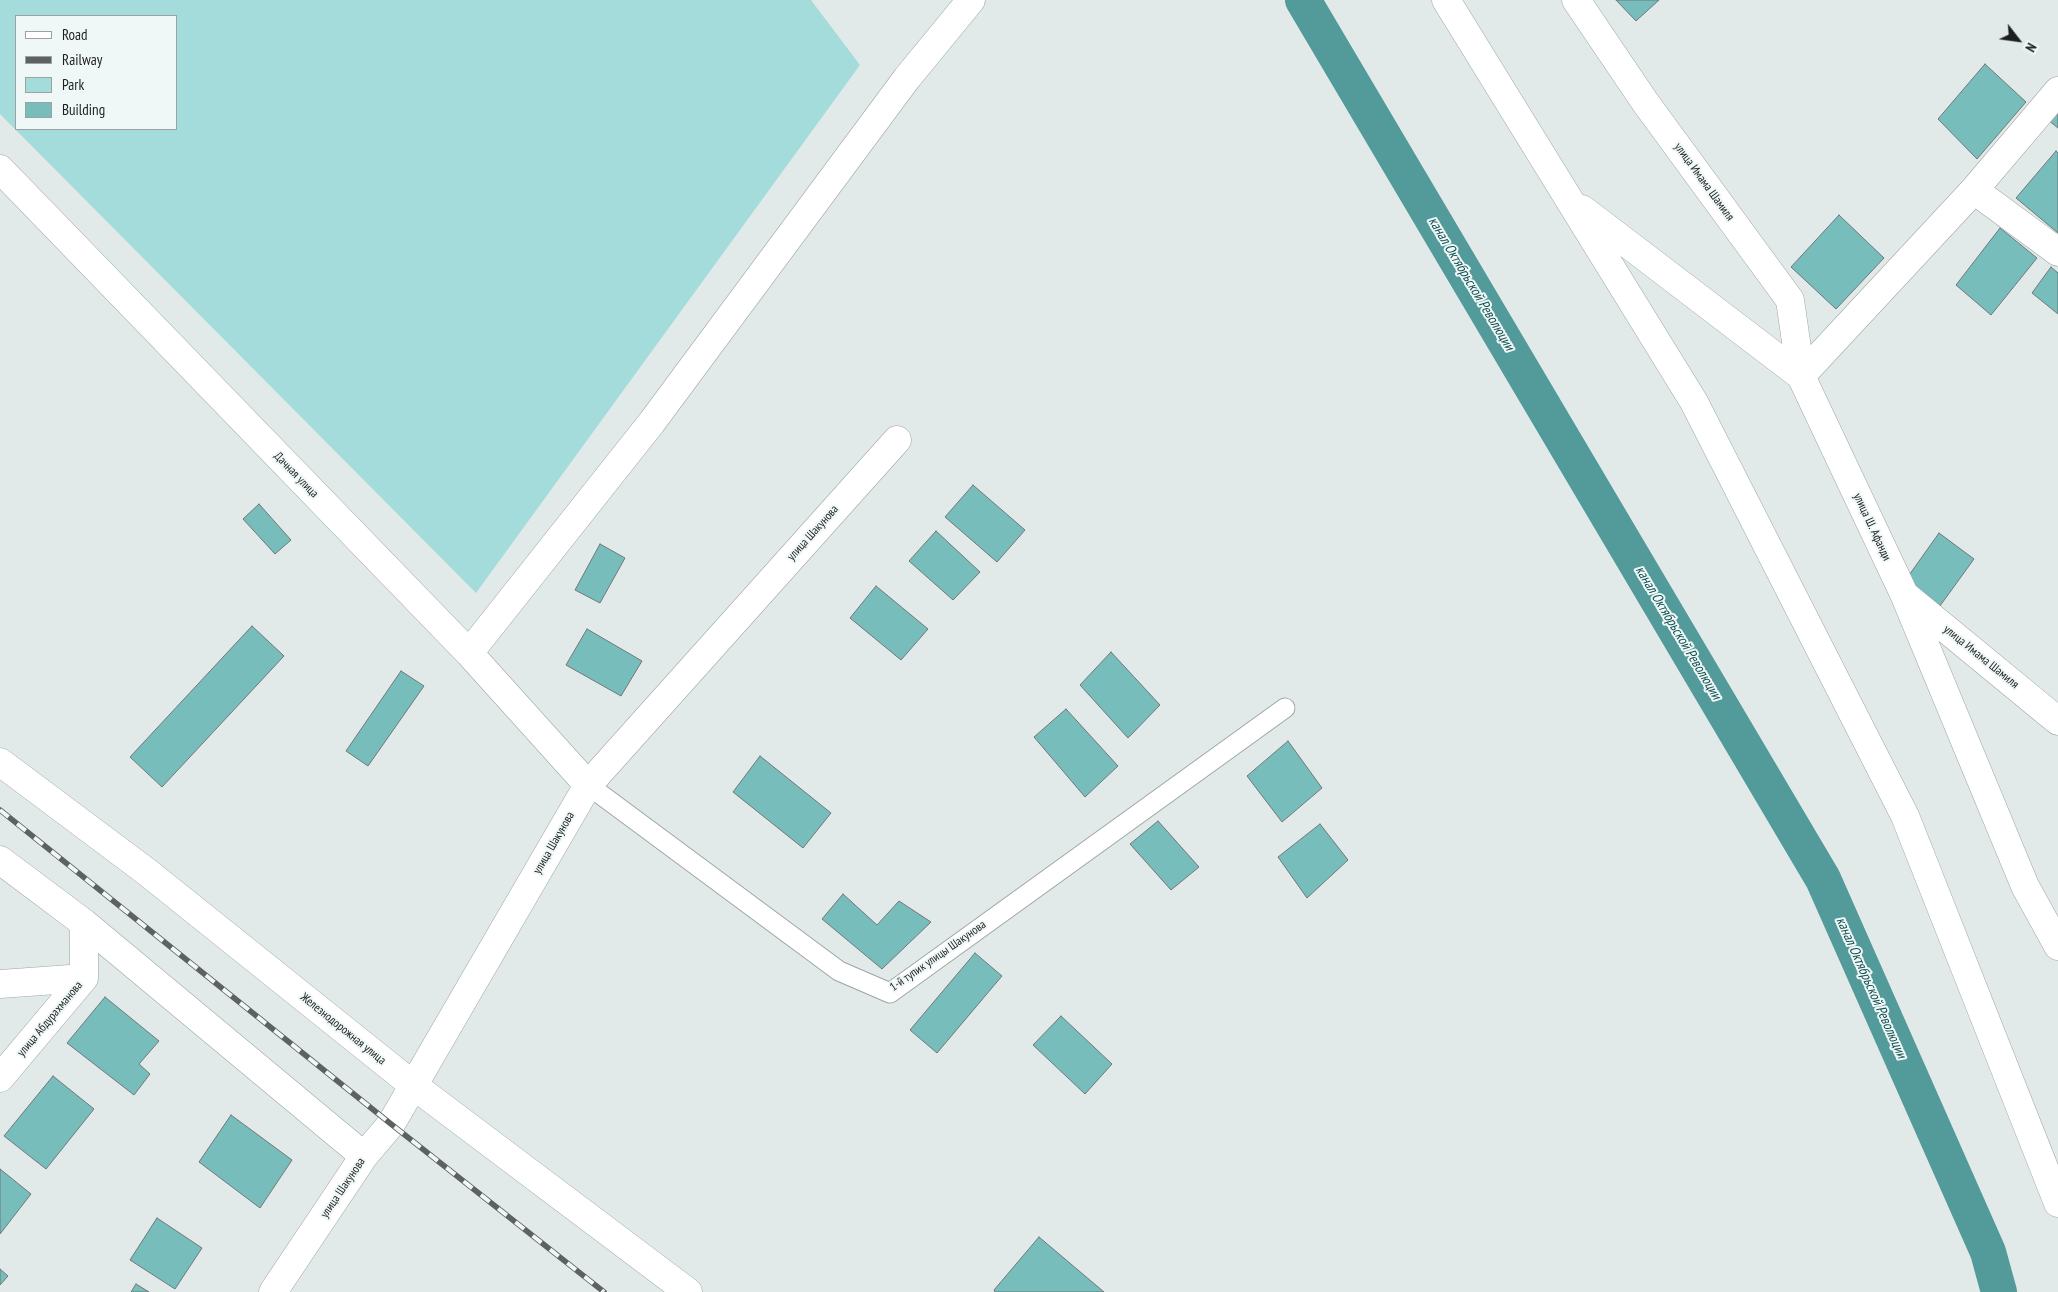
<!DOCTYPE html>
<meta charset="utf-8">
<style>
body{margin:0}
#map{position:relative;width:2058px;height:1292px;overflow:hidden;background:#e2eae9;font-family:"PT Sans Narrow",sans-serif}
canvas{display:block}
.legend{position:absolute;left:15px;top:15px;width:162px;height:115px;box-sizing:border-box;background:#f0f7f7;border:1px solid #9ca1a1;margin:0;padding:6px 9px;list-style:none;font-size:15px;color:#1d1f1f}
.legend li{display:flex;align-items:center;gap:10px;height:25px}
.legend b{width:25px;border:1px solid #9ca1a1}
.north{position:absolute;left:1993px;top:15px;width:50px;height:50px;-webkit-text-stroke:4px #f0f7f7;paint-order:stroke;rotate:120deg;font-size:14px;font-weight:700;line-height:20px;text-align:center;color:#1d1f1f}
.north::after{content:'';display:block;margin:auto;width:18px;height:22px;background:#1d1f1f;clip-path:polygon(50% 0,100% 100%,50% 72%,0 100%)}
</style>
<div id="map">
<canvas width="2058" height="1292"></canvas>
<ul class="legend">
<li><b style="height:6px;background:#fff"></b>Road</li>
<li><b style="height:6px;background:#5d6160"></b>Railway</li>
<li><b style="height:14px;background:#a4dcdc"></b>Park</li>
<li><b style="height:14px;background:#76bdbc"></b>Building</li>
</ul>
<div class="north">N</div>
</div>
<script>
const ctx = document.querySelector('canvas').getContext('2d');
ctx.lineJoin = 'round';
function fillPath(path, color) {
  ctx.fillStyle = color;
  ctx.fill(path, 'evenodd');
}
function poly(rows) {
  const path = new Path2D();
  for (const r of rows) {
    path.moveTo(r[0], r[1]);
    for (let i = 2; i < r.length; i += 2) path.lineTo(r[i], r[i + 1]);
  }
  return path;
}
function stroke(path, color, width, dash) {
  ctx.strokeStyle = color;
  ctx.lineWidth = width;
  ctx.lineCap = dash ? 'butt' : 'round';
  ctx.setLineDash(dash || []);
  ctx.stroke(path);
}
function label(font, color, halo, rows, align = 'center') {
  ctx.font = font + ' "PT Sans Narrow",sans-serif';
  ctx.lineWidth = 4;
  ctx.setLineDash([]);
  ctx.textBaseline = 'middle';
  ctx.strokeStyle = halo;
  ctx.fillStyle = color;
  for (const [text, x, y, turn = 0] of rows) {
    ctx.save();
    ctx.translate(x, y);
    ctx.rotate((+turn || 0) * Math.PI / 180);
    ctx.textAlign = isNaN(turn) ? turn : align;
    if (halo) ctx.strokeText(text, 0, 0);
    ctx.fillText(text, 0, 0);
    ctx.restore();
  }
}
fillPath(poly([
 [0,0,811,0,860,65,476,593,0,114],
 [16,16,176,16,176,129,16,129]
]), '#a4dcdc');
stroke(poly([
 [1303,0,1823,879,1988,1252,1999,1292]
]), '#539a9a', 36);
const building = poly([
 [1616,0,1659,0,1636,21,1616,0],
 [1985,64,2026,102,1977,159,1938,119,1985,64],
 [2058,107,2058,128,2048,120,2058,107],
 [2056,151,2058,153,2058,233,2016,198,2056,151],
 [1839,215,1884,258,1836,309,1791,267,1839,215],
 [2000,228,2037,258,1991,315,1956,285,2000,228],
 [2051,267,2058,273,2058,314,2032,293,2051,267],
 [973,485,1025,530,997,562,945,517,973,485],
 [259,504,291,540,275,554,243,519,259,504],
 [936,531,980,572,953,600,909,561,936,531],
 [1939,533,1974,559,1937,610,1907,578,1939,533],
 [600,544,625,558,600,603,575,590,600,544],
 [876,586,928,629,901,660,850,618,876,586],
 [252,626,284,656,162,787,130,757,252,626],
 [587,629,642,661,621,696,566,665,587,629],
 [1111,652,1160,705,1128,738,1080,685,1111,652],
 [401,671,424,686,368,766,346,751,401,671],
 [1066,709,1118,766,1085,797,1034,737,1066,709],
 [1288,741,1322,788,1282,822,1247,776,1288,741],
 [760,756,831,813,803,848,733,792,760,756],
 [1158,821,1199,867,1171,890,1130,844,1158,821],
 [1320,824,1348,860,1307,898,1278,857,1320,824],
 [843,894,877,925,899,901,931,922,882,969,822,919,843,894],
 [975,953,1002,976,937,1053,910,1030,975,953],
 [105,997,159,1041,139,1064,150,1074,134,1095,67,1043,105,997],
 [1061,1016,1112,1064,1085,1094,1033,1045,1061,1016],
 [53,1076,94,1109,46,1169,4,1136,53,1076],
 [231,1115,292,1160,260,1208,199,1162,231,1115],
 [0,1169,31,1194,0,1234,0,1169],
 [157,1218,202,1248,175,1289,130,1260,157,1218],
 [1039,1237,1104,1292,995,1292,994,1290,1039,1237],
 [0,1269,8,1276,0,1285,0,1269],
 [136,1284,149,1292,131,1292,136,1284]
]);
fillPath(building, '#76bdbc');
stroke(building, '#717777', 1);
const lane = poly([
 [588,785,839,971,890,993,1285,708]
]);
const street = poly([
 [1446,0,1694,402,1905,816,2058,1203],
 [1576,0,1645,102,1790,300,1801,376],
 [0,169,469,653,588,785],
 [1974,190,2058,252],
 [1582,209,1801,376,1904,594,2025,886,2058,946],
 [1801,376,1974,190,2058,91],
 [1906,596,2058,721],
 [469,653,652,422,907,78,971,0],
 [0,762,147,872,413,1085,688,1292],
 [0,860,84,923,364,1156],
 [0,984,84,978],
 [0,1078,84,978,84,923],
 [273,1292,364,1156,391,1124,588,785,897,440]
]);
stroke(lane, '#9ea5a5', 21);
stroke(street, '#9ea5a5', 29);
stroke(lane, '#fff', 19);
stroke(street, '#fff', 28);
const rail = poly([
 [0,810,391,1124,604,1292]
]);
stroke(rail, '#5d6160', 5.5);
stroke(rail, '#f0f7f7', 4, [11]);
label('12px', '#1d1f1f', '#f0f7f7', [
 ["улица Имама Шамиля",1704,182,54],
 ["Дачная улица",296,475,46],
 ["улица Ш. Афанди",1872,527,65],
 ["улица Шакунова",813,533,-48],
 ["улица Имама Шамиля",1981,657,39],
 ["улица Шакунова",554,843,-60],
 ["1-й тупик улицы Шакунова",938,956,-35],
 ["улица Абдурахманова",50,1019,-50],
 ["Железнодорожная улица",343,1029,39],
 ["улица Шакунова",343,1188,-56]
]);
label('italic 14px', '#135152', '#f0f7f7', [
 ["канал Октябрьской Революции",1471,284,59],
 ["канал Октябрьской Революции",1678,633,59],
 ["канал Октябрьской Революции",1871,988,66]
]);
</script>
